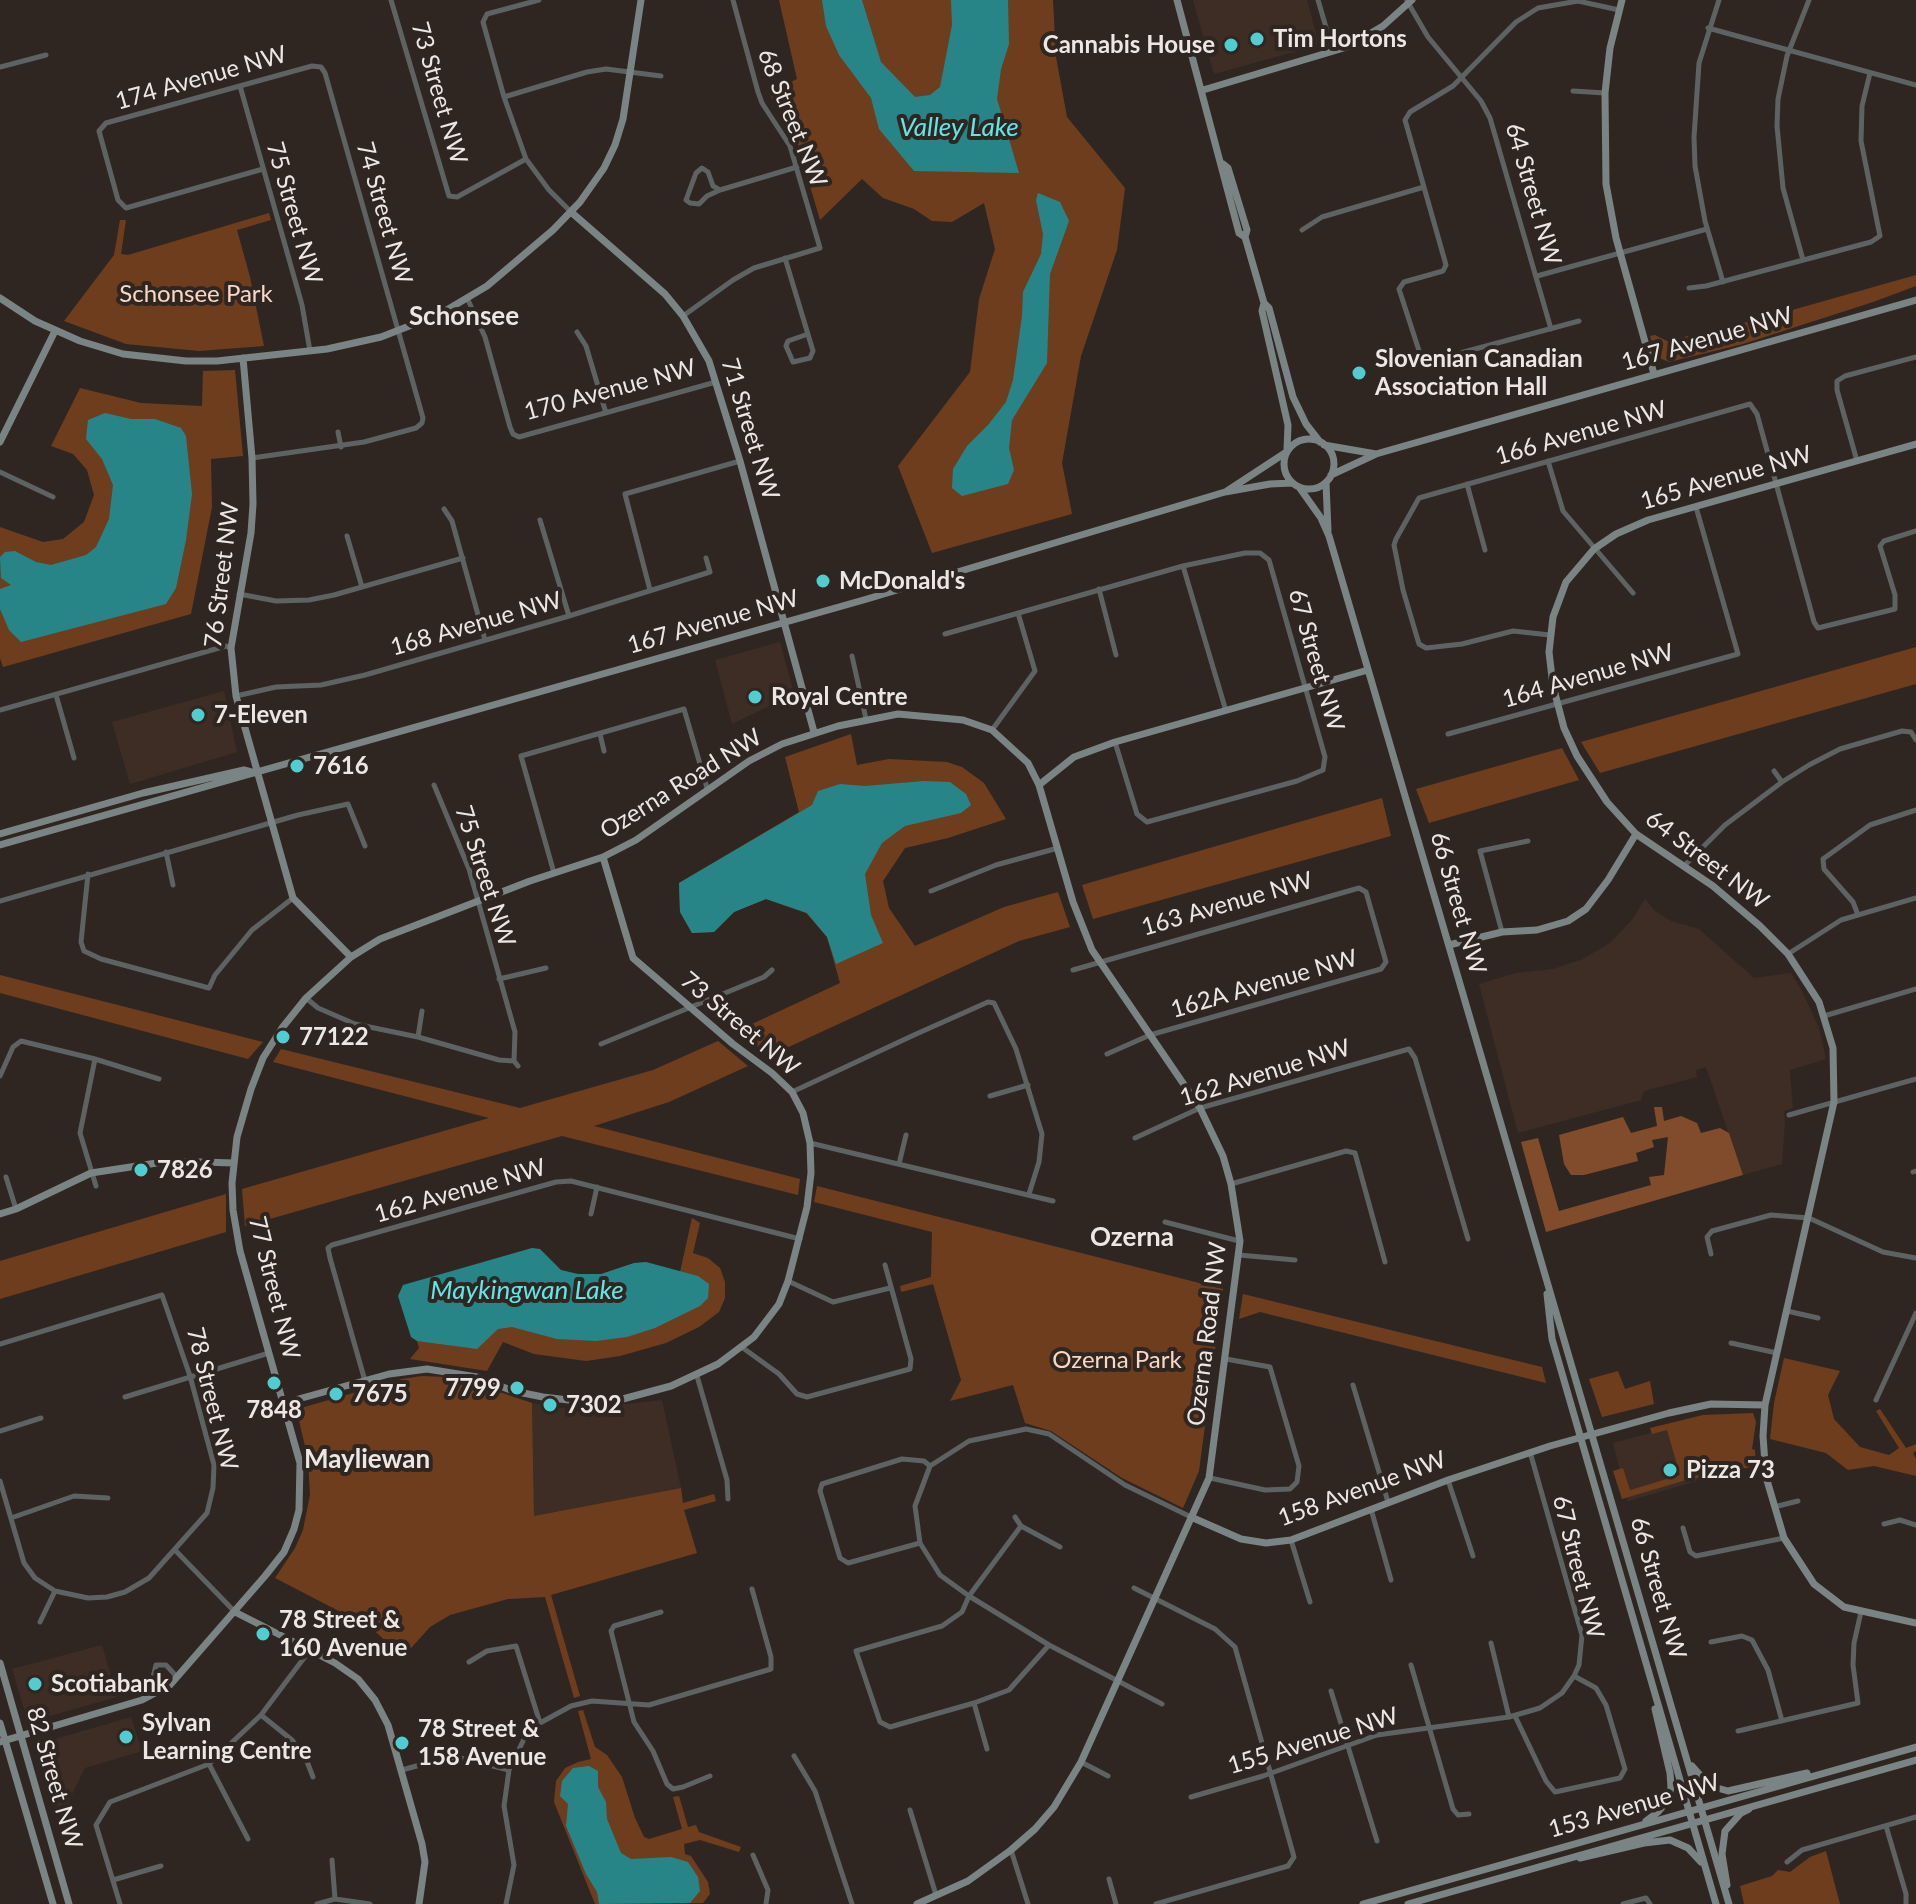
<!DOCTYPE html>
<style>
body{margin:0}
canvas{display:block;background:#2f2621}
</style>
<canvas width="1916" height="1904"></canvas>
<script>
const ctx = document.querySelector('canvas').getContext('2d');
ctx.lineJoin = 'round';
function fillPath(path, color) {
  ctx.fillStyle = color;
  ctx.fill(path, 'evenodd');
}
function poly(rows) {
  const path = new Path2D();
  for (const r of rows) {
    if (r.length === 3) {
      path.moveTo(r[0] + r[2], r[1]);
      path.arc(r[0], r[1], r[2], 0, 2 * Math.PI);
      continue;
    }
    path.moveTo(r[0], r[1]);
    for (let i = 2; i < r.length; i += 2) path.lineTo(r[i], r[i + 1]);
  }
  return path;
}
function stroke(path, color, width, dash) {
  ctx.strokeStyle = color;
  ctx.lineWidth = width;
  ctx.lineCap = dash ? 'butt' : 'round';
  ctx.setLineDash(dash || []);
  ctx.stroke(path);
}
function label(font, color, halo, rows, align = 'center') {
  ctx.font = font + ' Lato,sans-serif';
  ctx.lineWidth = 8;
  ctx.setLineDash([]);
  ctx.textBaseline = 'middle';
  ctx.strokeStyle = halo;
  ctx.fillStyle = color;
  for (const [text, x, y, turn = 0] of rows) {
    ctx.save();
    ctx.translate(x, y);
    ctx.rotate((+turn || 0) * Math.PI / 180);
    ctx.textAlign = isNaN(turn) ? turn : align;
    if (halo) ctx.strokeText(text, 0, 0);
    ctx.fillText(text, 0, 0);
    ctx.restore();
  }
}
fillPath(poly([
 [1193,0,1307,0,1319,45,1214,74],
 [780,642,794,694,732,724,715,660],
 [224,691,237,752,130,784,112,722],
 [1645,899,1655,911,1671,921,1699,929,1754,978,1791,973,1802,991,1819,1028,1826,1059,1790,1070,1793,1108,1784,1111,1785,1120,1782,1164,1743,1175,1706,1067,1696,1070,1697,1077,1644,1091,1641,1100,1518,1133,1479,984,1516,973,1553,969,1581,960,1610,943,1632,920],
 [662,1400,681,1488,534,1516,532,1403,573,1410],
 [1680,1425,1697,1481,1628,1501,1613,1443],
 [102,1645,117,1697,28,1722,12,1669],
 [131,1717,142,1751,85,1768,59,1821,38,1744]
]), '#3d2d25');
fillPath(poly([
 [779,0,1053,0,1056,57,1067,117,1125,188,1117,250,1081,356,1062,463,1072,514,932,553,898,466,970,372,979,299,995,249,984,203,952,222,932,221,914,209,883,198,862,179,820,220,795,135,769,93,797,79],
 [269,213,271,220,237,230,250,277,264,346,199,351,126,344,64,321,114,255,120,220,126,220,121,254,128,255],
 [1916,275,1916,286,1873,302,1743,344,1669,362,1657,357,1650,336,1655,335,1667,341,1764,318],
 [235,370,243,456,211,459,212,507,191,614,3,667,0,658,0,527,43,542,63,539,84,522,94,495,87,470,73,454,51,446,80,388,141,403,202,406,203,371],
 [1916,647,1916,684,1600,773,1581,742],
 [851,734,857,765,889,759,947,762,962,767,984,783,1006,819,948,838,905,848,883,881,889,908,915,946,1004,907,1058,892,1070,927,1019,941,769,1056,737,1031,840,983,827,937,806,913,766,899,734,912,714,932,692,933,680,912,679,883,799,812,785,757],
 [1562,748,1579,780,1429,823,1416,789],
 [1382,798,1391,836,1093,919,1082,885],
 [0,975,110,1003,263,1042,248,1059,0,993],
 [718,1041,748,1066,669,1102,594,1126,800,1179,798,1195,562,1136,245,1226,242,1189,489,1118,273,1062,281,1049,520,1108,653,1070],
 [817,1186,1223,1289,1199,1471,1183,1508,1122,1478,1051,1431,1025,1423,1013,1385,950,1401,961,1380,933,1284,901,1292,900,1286,931,1277,932,1232,814,1202],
 [226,1194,226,1232,0,1299,0,1261],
 [692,1218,700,1223,693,1253,708,1258,720,1268,725,1282,725,1298,719,1312,699,1327,666,1343,620,1356,586,1361,534,1354,503,1342,487,1371,410,1359,419,1348,417,1341,468,1338,498,1322,689,1298,680,1272],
 [1243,1294,1542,1367,1546,1383,1260,1312,1239,1319],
 [1784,1358,1840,1371,1828,1395,1834,1419,1860,1447,1889,1455,1899,1448,1876,1411,1880,1409,1906,1448,1916,1444,1916,1451,1913,1453,1916,1459,1916,1476,1874,1466,1848,1470,1826,1453,1770,1439,1774,1403],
 [1618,1371,1625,1389,1650,1381,1654,1404,1602,1417,1589,1379],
 [422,1376,446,1377,473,1383,532,1403,534,1516,681,1488,683,1503,714,1494,716,1501,684,1510,697,1553,551,1595,580,1696,574,1698,545,1597,508,1599,450,1615,430,1627,403,1657,377,1633,358,1621,275,1578,295,1548,303,1530,310,1495,308,1459,297,1412,301,1408,402,1379],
 [1753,1413,1756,1422,1752,1449,1755,1450,1756,1466,1683,1481,1622,1499,1613,1471,1616,1470,1623,1468,1630,1490,1680,1475,1667,1430,1652,1434,1650,1428,1703,1415],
 [583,1710,595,1747,607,1755,622,1777,635,1818,644,1837,649,1839,682,1829,673,1797,679,1796,688,1827,696,1825,699,1832,741,1847,739,1852,700,1840,684,1844,685,1854,691,1856,708,1882,710,1894,703,1903,595,1904,554,1802,556,1781,565,1768,578,1762,591,1759,578,1711],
 [1826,1851,1840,1904,1744,1904,1740,1886,1772,1876,1778,1870,1790,1872,1810,1857]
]), '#6e3d1e');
fillPath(poly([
 [1654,1107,1662,1107,1664,1121,1681,1116,1697,1123,1701,1133,1720,1128,1729,1133,1743,1175,1546,1232,1521,1142,1538,1138,1559,1211,1651,1185,1649,1177,1664,1175,1668,1137,1652,1140,1654,1147,1636,1153,1638,1161,1584,1175,1571,1175,1564,1164,1559,1135,1623,1117,1631,1133,1657,1126]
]), '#804c2c');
fillPath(poly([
 [822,0,862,0,881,62,915,97,930,95,940,87,952,25,951,0,1008,0,1009,44,1001,69,997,99,1019,173,914,171,879,129,871,98,839,55,826,26],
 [1038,193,1060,202,1069,221,1050,274,1047,363,1012,420,1009,448,1014,470,1008,484,962,496,952,488,953,469,967,446,988,425,1006,402,1013,380,1022,316,1023,292,1041,254,1043,234,1036,200],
 [105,413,131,419,155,419,181,428,186,436,192,494,186,540,176,588,166,604,21,642,9,630,0,609,0,589,11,585,1,578,0,557,5,552,15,551,36,562,51,565,86,555,96,547,109,519,113,485,102,459,86,439,88,420],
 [924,781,950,782,966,794,971,805,961,813,905,826,882,843,865,874,871,915,883,943,836,964,827,937,807,913,766,899,734,912,714,932,692,933,680,912,679,883,812,805,818,791,840,784,865,786],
 [532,1248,540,1249,561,1270,578,1274,601,1274,634,1263,646,1262,698,1276,709,1284,708,1298,700,1306,655,1328,627,1337,596,1341,557,1339,512,1327,498,1329,477,1349,417,1341,411,1337,398,1296,403,1285],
 [589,1766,598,1771,598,1787,606,1802,607,1819,621,1853,631,1859,671,1857,688,1862,698,1877,700,1891,690,1903,599,1904,597,1892,586,1874,566,1826,568,1804,560,1796,562,1781,573,1768]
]), '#288587');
stroke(poly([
 [391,0,449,196,457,197,526,159],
 [539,0,487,14,483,22,504,97,526,159,549,190,571,212],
 [1318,0,1333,51],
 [1719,0,1699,63,1694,137,1695,166,1705,221,1723,282],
 [1407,1,1428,37,1481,101,1490,118,1551,329],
 [1708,28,1916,85],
 [0,67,46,55],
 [240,86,302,305,310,351],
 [1573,91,1605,93],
 [504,97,587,72,606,69,661,76],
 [720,190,707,196,699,204,690,203,686,200,696,173,702,168,708,172,713,186,720,190,797,167],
 [1302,230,1322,217,1424,187],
 [785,258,813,351,810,358,793,362,786,346,788,341,808,334],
 [1803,260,1783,188,1777,126,1778,99,1787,56,1809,0],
 [1537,276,1707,229],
 [1689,288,1706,286,1871,242,1880,236,1861,141,1862,106,1870,73],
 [468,300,485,337,510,427,513,434,519,437,716,382],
 [683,316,733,280,754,268,820,248,790,146,762,103,758,92,733,0],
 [1579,321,1423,363,1399,289,1404,282,1443,271,1446,265,1405,120,1410,112,1453,86,1516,22,1538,8,1578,1,1619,10],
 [577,332,586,346,606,413],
 [338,432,341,447],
 [252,458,364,442,416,428,422,423,423,418,325,73,321,67,312,66,106,123,99,131,118,200,126,208,263,169],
 [1548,461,1563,511,1633,593],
 [1857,461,1837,390,1837,381,1845,376,1916,357],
 [0,472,53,497],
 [1467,484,1485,550],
 [444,509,452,521,485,640],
 [540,520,569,616],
 [347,536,362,587],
 [1183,566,1226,711],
 [1099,589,1116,655],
 [650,590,625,494,740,461],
 [239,594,276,601,309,600,334,595,463,558],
 [945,634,1183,566,1245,553,1260,553,1269,560,1325,757,1323,770,1297,781,1147,822,1137,814,1115,742],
 [1550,635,1513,631,1462,644,1426,648,1419,644,1403,590,1394,545,1396,539,1419,498,1750,404,1757,414,1814,622,1818,628,1895,609,1895,595,1880,546,1884,541,1916,531],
 [852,656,866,719],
 [56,695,74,758],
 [236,696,276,687,321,685,365,675,569,616,710,572,706,558],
 [0,710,226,646,231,648],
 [992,730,1035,671,1018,613],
 [600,734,604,751],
 [1448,734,1738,654,1696,507],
 [1774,771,1782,782],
 [434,785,469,869,515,1032,514,1061,518,1066],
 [166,852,173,885],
 [1685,865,1725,825,1782,782,1809,765,1840,749,1902,731,1911,732,1916,740],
 [554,873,521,756,684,709,707,788],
 [88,874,81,942,84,951,101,959,209,988,215,975,252,930,293,898],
 [931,891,996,865,1058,848],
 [0,901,298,815,348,804,365,846],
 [1858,915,1853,902,1824,869,1823,859,1870,825,1916,810],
 [1502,932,1480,851,1528,841],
 [1788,954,1841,920,1916,898],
 [1073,970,1359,888,1366,892,1386,962,1381,969,1150,1035,1107,1054],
 [499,979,546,968],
 [306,998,318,1008,355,1024,418,1037,499,1060,514,1061],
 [1824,1016,1916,989],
 [418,1037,422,1011],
 [601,1044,764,977,772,970],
 [95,1059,80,1133,96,1186],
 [0,1076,13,1047,21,1041,95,1059,159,1079],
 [792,1092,914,1035,988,1002,994,1003,1016,1049,1042,1134,1039,1162,1029,1194],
 [990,1096,1028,1085],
 [1789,1115,1916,1079],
 [1135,1138,1200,1108,1409,1049,1415,1058,1468,1239],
 [810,1143,1053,1201],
 [899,1164,906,1135],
 [1913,1172,1916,1171],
 [6,1177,16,1209],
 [1231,1184,1346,1151,1355,1153,1385,1262],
 [591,1214,597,1187],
 [1165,1222,1239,1241],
 [1711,1254,1707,1237,1712,1231,1771,1215,1809,1218,1883,1252,1916,1258],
 [1239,1255,1295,1260],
 [788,1281,833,1302,890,1288],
 [1787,1311,1818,1318],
 [1731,1343,1777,1353],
 [0,1344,162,1295,190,1376,214,1465,213,1488,207,1513,149,1578,125,1592,107,1597,88,1598,55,1591,35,1578,24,1563,0,1481],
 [743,1348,779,1374,797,1394,807,1397,910,1369,911,1359,885,1265],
 [697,1376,727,1480,728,1499],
 [365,1381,330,1258,328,1248,332,1245,556,1182,571,1181,800,1239],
 [1353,1385,1388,1502],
 [125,1397,269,1353],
 [1876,1400,1916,1313],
 [0,1431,41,1418],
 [930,1466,915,1506,920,1543,940,1575,969,1596,1049,1645,1162,1704],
 [930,1466,969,1441,1026,1429,1049,1434,1125,1485,1191,1517],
 [1210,1478,1265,1490,1290,1489,1297,1482,1299,1466,1270,1367,1226,1359],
 [1448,1480,1473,1556],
 [1774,1507,1798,1501],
 [1371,1509,1391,1580],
 [1015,1517,1021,1526,1060,1547],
 [11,1518,74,1496,108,1498],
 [1884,1524,1900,1520,1916,1525],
 [1021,1526,969,1596,962,1612,942,1626,856,1651,880,1722,890,1727,974,1703,1009,1690,1049,1645],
 [1683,1528,1690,1552,1696,1556,1784,1538],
 [1291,1540,1310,1602],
 [920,1543,848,1563,840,1558,820,1491,822,1484,902,1459,924,1461,930,1466],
 [175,1550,235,1612],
 [1134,1588,1215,1629,1235,1647,1294,1857,1288,1866,1156,1904],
 [661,1612,614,1626,611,1631,634,1722,653,1751,667,1784,673,1789,683,1787,710,1776],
 [40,1622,55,1591],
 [1711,1642,1742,1636,1752,1640,1768,1670,1782,1721],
 [1491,1643,1509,1717],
 [469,1662,487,1651,516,1646,540,1723],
 [1411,1665,1453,1809,1458,1815,1469,1814],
 [160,1691,153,1677,156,1665,166,1665,177,1677],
 [1331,1691,1377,1841],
 [974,1703,987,1749],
 [261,1715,292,1740,306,1759,313,1777],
 [1515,1716,1546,1781,1555,1792,1620,1778,1625,1769,1606,1705,1596,1688,1574,1676],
 [1738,1731,1858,1703,1853,1665,1854,1643,1861,1612],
 [794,1756,815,1791,852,1904],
 [1081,1762,1108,1776],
 [209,1764,248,1839],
 [402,1770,445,1758,460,1758,509,1770],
 [1191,1797,1263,1776,1377,1735,1509,1717,1540,1708,1562,1693,1574,1676,1579,1665,1582,1635,1530,1452],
 [910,1810,936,1895],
 [1886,1826,1906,1894,1906,1904],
 [1011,1850,1028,1904],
 [753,1855,768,1890,766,1904],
 [332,1860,335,1899],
 [1787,1862,1802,1850,1916,1817],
 [1109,1879,1116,1904],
 [113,1880,161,1866],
 [120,1904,96,1825,110,1802,209,1764,261,1715,310,1650],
 [317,1904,335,1899,370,1904],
 [506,1904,514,1865,504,1806,509,1770,524,1739,540,1723,571,1706,592,1701,649,1705,771,1669,771,1657,752,1589],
 [1623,1904,1646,1898,1650,1904]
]), '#5d6363', 5);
stroke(poly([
 [1177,0,1239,233,1245,237],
 [1622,0,1610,48,1605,93,1606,184,1616,238,1654,374],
 [1203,90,1347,47,1383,26,1412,0],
 [1223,164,1228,168,1247,230,1245,237,1264,303,1269,308,1293,397,1306,424,1320,442],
 [571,212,665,294,683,316,709,361,740,461,814,732],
 [0,298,35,321,80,341,123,354,186,361,217,361,327,349,381,337,440,314,487,286,553,230,580,202,604,168,615,145,623,119,641,0],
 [1264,303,1262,311,1288,425,1287,450],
 [243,358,252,458,253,504,251,533,231,648,236,696,293,898,351,957],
 [1309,464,25],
 [0,442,55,331],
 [1916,444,1648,520,1616,534,1594,549,1566,582,1553,617,1549,652,1553,686,1564,728,1577,756,1607,802,1636,834,1713,886,1760,926,1788,954,1819,1002,1833,1048,1834,1102,1765,1405,1763,1436,1766,1477,1784,1538,1814,1584,1844,1607,1916,1623],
 [1324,445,1376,454],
 [1331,475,1376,454,1916,300],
 [1326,483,1328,531],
 [1299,487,1321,518,1329,536,1729,1904],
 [1227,491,1285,453],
 [1039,785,1074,757,1115,742,1368,670],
 [0,834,143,793,244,770,255,773],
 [0,845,867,599,1225,492,1270,484,1292,483],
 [1449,945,1502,932,1537,930,1568,921,1586,909,1608,880,1636,834],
 [0,1214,16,1209,91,1173,170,1161,234,1163],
 [1547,1294,1552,1339,1716,1904],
 [284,1403,389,1374,427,1369,477,1377,513,1391,543,1397,577,1401,619,1400,671,1386,718,1364,754,1337,779,1304,788,1281,807,1207,811,1173,810,1143,803,1113,792,1092,772,1073,733,1044,633,958,603,857],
 [1191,1517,1241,1539,1266,1543,1291,1540,1448,1480,1550,1446,1669,1413,1711,1404,1765,1405],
 [235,1612,335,1663,358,1679,375,1700,388,1725,422,1844,425,1862,419,1904],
 [0,1663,69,1904],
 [0,1723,53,1904],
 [0,1742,142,1700,170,1685,265,1576,284,1552,294,1529,299,1510,300,1463,240,1251,233,1210,232,1183,237,1137,251,1089,263,1058,282,1028,306,998,351,957,380,939,530,881,603,857,636,840,749,761,782,744,838,726,898,714,963,720,992,730,1028,763,1039,785,1073,902,1092,950,1200,1108,1223,1156,1231,1184,1240,1241,1209,1478,1081,1762,1054,1807,1035,1829,1011,1850,968,1881,917,1904],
 [1692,1766,1710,1786,1728,1791,1807,1773],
 [1646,1821,1658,1812,1668,1800,1671,1787,1670,1773,1655,1709],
 [1580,1858,1644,1843,1670,1840,1688,1848,1701,1862],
 [1727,1885,1722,1854,1725,1831,1741,1813,1749,1809],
 [1363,1904,1916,1747],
 [1408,1904,1916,1760]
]), '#7b8484', 7);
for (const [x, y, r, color] of [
 [1257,39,8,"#52cdcf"],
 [1231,45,8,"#52cdcf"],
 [1359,373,8,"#52cdcf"],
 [823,581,8,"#52cdcf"],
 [755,697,8,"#52cdcf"],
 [198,715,8,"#52cdcf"],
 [297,766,8,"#52cdcf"],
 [283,1037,8,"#52cdcf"],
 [141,1170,8,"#52cdcf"],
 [274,1383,8,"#52cdcf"],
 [517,1388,8,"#52cdcf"],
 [336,1394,8,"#52cdcf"],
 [550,1405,8,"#52cdcf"],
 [1670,1470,8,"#52cdcf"],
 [263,1634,8,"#52cdcf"],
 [35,1684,8,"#52cdcf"],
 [126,1737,8,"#52cdcf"],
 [402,1743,8,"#52cdcf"]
]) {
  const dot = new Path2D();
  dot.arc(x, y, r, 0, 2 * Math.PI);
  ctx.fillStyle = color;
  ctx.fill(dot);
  stroke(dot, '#2f2621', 3);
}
label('bold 24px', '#ede7e3', '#2f2621', [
 ["Tim Hortons",1273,39],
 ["Cannabis House",1215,45,"right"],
 ["Slovenian Canadian",1375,359],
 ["Association Hall",1375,387],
 ["McDonald's",839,581],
 ["Royal Centre",771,697],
 ["7-Eleven",214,715],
 ["7616",313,766],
 ["77122",299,1037],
 ["7826",157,1170],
 ["7799",501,1388,"right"],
 ["7675",352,1394],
 ["7302",566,1405],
 ["7848",274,1410,"center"],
 ["Pizza 73",1686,1470],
 ["78 Street &",279,1620],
 ["160 Avenue",279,1648],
 ["Scotiabank",51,1684],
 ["Sylvan",142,1723],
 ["Learning Centre",142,1751],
 ["78 Street &",418,1729],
 ["158 Avenue",418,1757]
], 'left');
label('24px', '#ede7e3', '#2f2621', [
 ["174 Avenue NW",201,78,-16],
 ["73 Street NW",439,93,74],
 ["68 Street NW",792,118,68],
 ["64 Street NW",1533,194,74],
 ["75 Street NW",294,213,74],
 ["74 Street NW",384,213,74],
 ["167 Avenue NW",1707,339,-16],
 ["170 Avenue NW",610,390,-15],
 ["71 Street NW",750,429,73],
 ["166 Avenue NW",1581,433,-16],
 ["165 Avenue NW",1726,478,-16],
 ["76 Street NW",222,575,-83],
 ["167 Avenue NW",713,622,-16],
 ["168 Avenue NW",476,624,-16],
 ["67 Street NW",1316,660,74],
 ["164 Avenue NW",1588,676,-16],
 ["Ozerna Road NW",681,784,-32],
 ["64 Street NW",1707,860,37],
 ["75 Street NW",485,876,72],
 ["66 Street NW",1458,903,74],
 ["163 Avenue NW",1227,904,-16],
 ["162A Avenue NW",1264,984,-16],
 ["73 Street NW",740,1024,40],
 ["162 Avenue NW",1265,1073,-17],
 ["162 Avenue NW",460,1191,-16],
 ["77 Street NW",274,1288,76],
 ["Ozerna Road NW",1207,1334,-83],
 ["78 Street NW",212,1399,76],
 ["158 Avenue NW",1362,1489,-20],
 ["67 Street NW",1578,1567,76],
 ["66 Street NW",1658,1588,74],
 ["155 Avenue NW",1313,1741,-17],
 ["82 Street NW",54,1778,74],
 ["153 Avenue NW",1634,1806,-16]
]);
label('24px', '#f9d7c4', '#2f2621', [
 ["Schonsee Park",196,294],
 ["Ozerna Park",1117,1360]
]);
label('italic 26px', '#62e5e7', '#2f2621', [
 ["Valley Lake",959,128],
 ["Maykingwan Lake",527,1291]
]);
label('bold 26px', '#ede7e3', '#2f2621', [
 ["Schonsee",464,317],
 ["Ozerna",1132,1238],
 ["Mayliewan",367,1460]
]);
</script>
